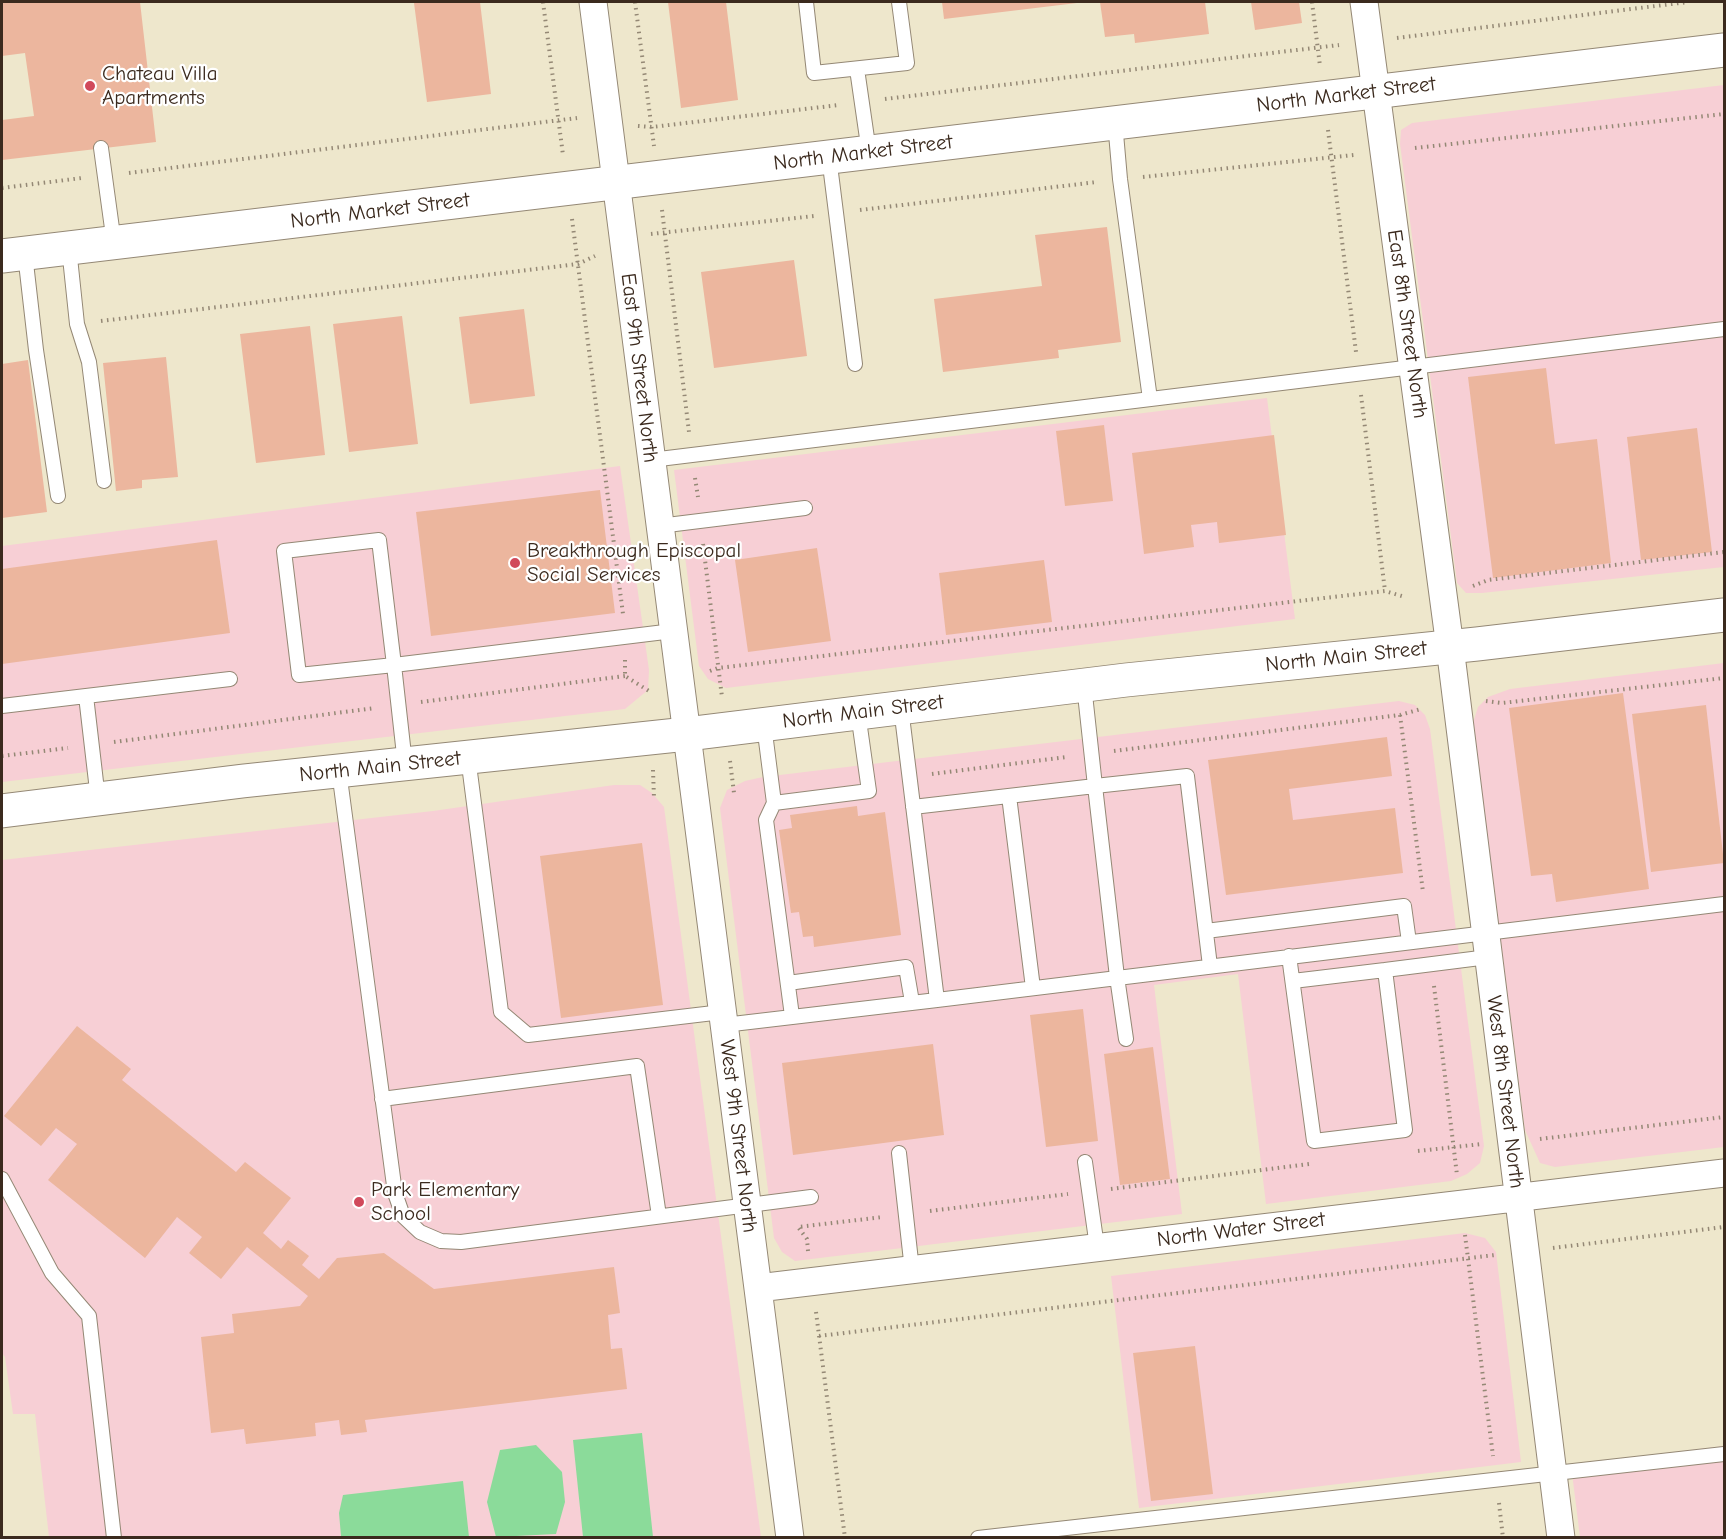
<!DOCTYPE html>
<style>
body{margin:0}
#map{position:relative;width:1726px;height:1539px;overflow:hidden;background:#eee7cc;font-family:"Comic Neue",sans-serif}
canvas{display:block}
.frame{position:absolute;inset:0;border:3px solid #3b2a1e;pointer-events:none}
</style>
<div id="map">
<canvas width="1726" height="1539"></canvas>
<div class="frame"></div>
</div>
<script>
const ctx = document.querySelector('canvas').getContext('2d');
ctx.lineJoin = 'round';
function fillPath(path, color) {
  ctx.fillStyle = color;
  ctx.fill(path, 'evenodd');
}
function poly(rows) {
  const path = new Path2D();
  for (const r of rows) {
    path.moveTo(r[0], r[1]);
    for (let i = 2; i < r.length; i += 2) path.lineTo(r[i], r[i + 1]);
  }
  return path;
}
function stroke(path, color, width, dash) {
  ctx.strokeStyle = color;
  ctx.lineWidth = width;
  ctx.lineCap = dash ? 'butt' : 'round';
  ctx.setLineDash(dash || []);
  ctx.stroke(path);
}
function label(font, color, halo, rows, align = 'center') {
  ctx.font = font + ' "Comic Neue",sans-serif';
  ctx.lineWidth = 4.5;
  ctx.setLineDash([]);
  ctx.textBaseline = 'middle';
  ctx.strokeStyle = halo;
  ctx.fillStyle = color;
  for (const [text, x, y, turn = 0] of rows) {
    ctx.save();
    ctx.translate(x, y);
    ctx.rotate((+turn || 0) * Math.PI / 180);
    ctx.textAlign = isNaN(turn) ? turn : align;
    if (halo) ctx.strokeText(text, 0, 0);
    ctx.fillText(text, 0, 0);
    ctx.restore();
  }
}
fillPath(poly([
 [1724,85,1724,567,1482,593,1466,593,1457,583,1400,144,1401,130,1412,123],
 [1267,398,1295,619,726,688,708,679,699,666,674,470],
 [620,466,649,670,648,690,625,709,2,782,2,546],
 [1724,663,1724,1147,1555,1167,1540,1163,1525,1130,1473,723,1478,707,1488,697,1510,689],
 [1399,701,1415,705,1425,715,1430,729,1484,1146,1480,1163,1467,1174,1451,1181,1266,1204,1238,974,1154,985,1182,1214,795,1261,782,1252,774,1238,720,808,727,790,745,781,763,777],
 [614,785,640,785,652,793,664,807,761,1537,49,1537,35,1414,13,1414,5,1357,2,1353,2,860,433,811],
 [1465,1233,1485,1238,1496,1252,1521,1462,1139,1508,1111,1276],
 [1724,1446,1724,1537,1580,1537,1571,1465]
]), '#f7cfd5');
fillPath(poly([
 [642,1433,653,1537,583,1537,573,1440],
 [536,1445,562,1472,565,1502,556,1534,496,1537,487,1502,500,1450],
 [463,1481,469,1537,335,1537,341,1536,339,1513,343,1495]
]), '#8bdb9a');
fillPath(poly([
 [2,2,140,2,156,142,2,160,2,120,34,116,25,53,2,56],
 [427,2,480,2,491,94,427,102,414,3],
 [668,2,726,2,738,100,681,108],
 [942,2,1077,2,1077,3,944,19],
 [1100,2,1205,2,1209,34,1135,43,1134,34,1105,37],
 [1251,2,1299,2,1302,23,1255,30],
 [1107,227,1121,342,1058,350,1059,358,943,372,934,299,1042,286,1035,235],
 [794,260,807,356,714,368,701,272],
 [524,309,535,396,470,404,459,317],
 [402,316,418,444,349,452,333,324],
 [310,326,325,455,256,463,240,334],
 [166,357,178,477,142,480,142,488,116,491,103,363],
 [28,360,47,512,2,518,2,364],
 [1546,368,1555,444,1597,439,1611,563,1493,578,1468,377],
 [1104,425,1113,501,1065,506,1056,431],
 [1697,428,1712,552,1641,560,1627,437],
 [1274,435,1286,535,1219,543,1217,522,1191,525,1194,547,1144,554,1132,453],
 [600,490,615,613,431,636,416,512],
 [217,540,230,633,2,664,2,569],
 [817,548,831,641,748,652,735,560],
 [1044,560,1052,622,946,635,939,573],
 [1623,693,1649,889,1556,902,1552,874,1531,876,1509,708],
 [1706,705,1724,863,1651,872,1632,714],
 [1387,737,1392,776,1289,789,1293,820,1395,808,1403,873,1226,895,1208,760],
 [857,806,858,816,885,812,901,935,814,947,813,936,803,937,799,912,791,913,779,830,792,828,790,815],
 [642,843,663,1005,561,1018,540,856],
 [1083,1009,1098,1141,1046,1147,1030,1015],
 [77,1026,131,1069,122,1080,236,1172,245,1162,291,1198,263,1233,281,1249,288,1240,309,1256,302,1265,319,1279,337,1258,384,1253,434,1289,614,1267,620,1313,608,1315,611,1349,622,1348,627,1389,365,1420,367,1432,341,1435,339,1420,315,1423,316,1436,246,1444,244,1429,211,1433,201,1337,234,1333,232,1314,300,1306,308,1296,247,1247,221,1279,189,1253,202,1237,177,1217,145,1258,48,1180,77,1144,56,1128,41,1146,4,1116],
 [933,1044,944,1135,793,1155,782,1063],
 [1153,1047,1170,1179,1120,1185,1104,1054],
 [1195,1346,1213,1494,1151,1501,1133,1353]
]), '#ecb69e');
const service = poly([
 [806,2,814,73,907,63,899,2],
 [857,69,869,152],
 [1115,122,1120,179,1150,399],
 [101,148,114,243],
 [829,157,855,364],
 [69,248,77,324,89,362,104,481],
 [25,254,36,350,58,496],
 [651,460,1724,329],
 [659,526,805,508],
 [1084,685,1095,786,1187,776,1210,966],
 [86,696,230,679],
 [2,706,86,696,98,799],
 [901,708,937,1000],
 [764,725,774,803,869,791,858,713],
 [468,757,501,1012,528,1035,722,1012],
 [405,764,394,665,299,675,284,551,379,540,394,665,673,631],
 [339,771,395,1193,403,1216,420,1232,441,1241,461,1242,811,1197],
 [1009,796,1033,988],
 [774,803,766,820,792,1016],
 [913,807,1095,786,1117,977,1126,1039],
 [1206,931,1404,906,1409,942],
 [1289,956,1314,1141,1405,1130,1385,970,1488,957],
 [1293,981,1385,970],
 [788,983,906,967,912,1002],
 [724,1025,937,1000,1724,904],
 [382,1099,637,1066,659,1216],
 [899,1153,912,1270],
 [1085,1162,1097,1247],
 [2,1179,52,1273,89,1316,114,1538],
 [978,1538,1724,1454]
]);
const minor = poly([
 [593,2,790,1538],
 [1364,2,1450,647,1561,1538],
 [758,1288,1724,1173]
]);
const tertiary = poly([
 [2,256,1724,50],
 [2,811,243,781,687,734,1126,680,1477,644,1724,615]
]);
stroke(service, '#948875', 16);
stroke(minor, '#948875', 29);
stroke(tertiary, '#948875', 35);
stroke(poly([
 [543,2,563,155],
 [635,2,654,146],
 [1312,2,1320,66],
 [1397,38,1688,2],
 [885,99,1339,45],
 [638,126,652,127,839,105],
 [1328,130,1356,352],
 [1415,148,1724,114],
 [129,173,577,118],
 [1143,177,1354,155],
 [2,188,82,178],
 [662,210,689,432],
 [860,210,1097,182],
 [572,219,623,614],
 [651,234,814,216],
 [101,321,578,264,595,256],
 [1361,395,1385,591],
 [695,478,698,497],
 [703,544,722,697],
 [1473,586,1488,580,1724,552],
 [625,660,625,676,649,691,649,694],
 [710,671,718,668,1385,591,1405,597],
 [1486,701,1502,703,1724,678],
 [421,702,625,676],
 [1400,715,1423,892],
 [114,742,375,708],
 [1114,751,1400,715,1421,709],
 [2,756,68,748],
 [730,761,734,793],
 [653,770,654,798],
 [932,774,1067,757],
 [1434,986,1457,1175],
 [1540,1139,1724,1117],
 [1418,1151,1482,1144],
 [1111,1189,1309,1164],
 [930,1211,1068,1194],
 [1465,1235,1493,1456],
 [1553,1248,1724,1227],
 [808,1251,807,1239,798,1227,883,1217],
 [816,1312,845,1538],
 [819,1336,1495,1255],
 [1499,1503,1503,1538]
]), '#948875', 4, [1.5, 4.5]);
stroke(service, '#fff', 14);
stroke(minor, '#fff', 27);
stroke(tertiary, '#fff', 33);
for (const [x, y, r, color] of [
 [90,86,6,"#d1495b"],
 [515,563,6,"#d1495b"],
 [359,1202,6,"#d1495b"]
]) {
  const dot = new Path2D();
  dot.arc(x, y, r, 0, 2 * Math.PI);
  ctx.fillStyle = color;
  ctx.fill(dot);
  stroke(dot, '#fff', 2);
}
label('21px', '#3b2a1e', '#fff', [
 ["Chateau Villa",102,74],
 ["Apartments",102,98],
 ["Breakthrough Episcopal",527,551],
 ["Social Services",527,575],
 ["Park Elementary",371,1190],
 ["School",371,1214]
], 'left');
label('21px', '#3b2a1e', '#fff', [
 ["North Market Street",1346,95,-7],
 ["North Market Street",863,153,-7],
 ["North Market Street",380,211,-7],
 ["East 8th Street North",1407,324,82],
 ["East 9th Street North",639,368,83],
 ["North Main Street",1346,657,-6],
 ["North Main Street",863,712,-7],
 ["North Main Street",380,767,-6],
 ["West 8th Street North",1505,1092,83],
 ["West 9th Street North",738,1136,83],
 ["North Water Street",1241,1230,-7]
]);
</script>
